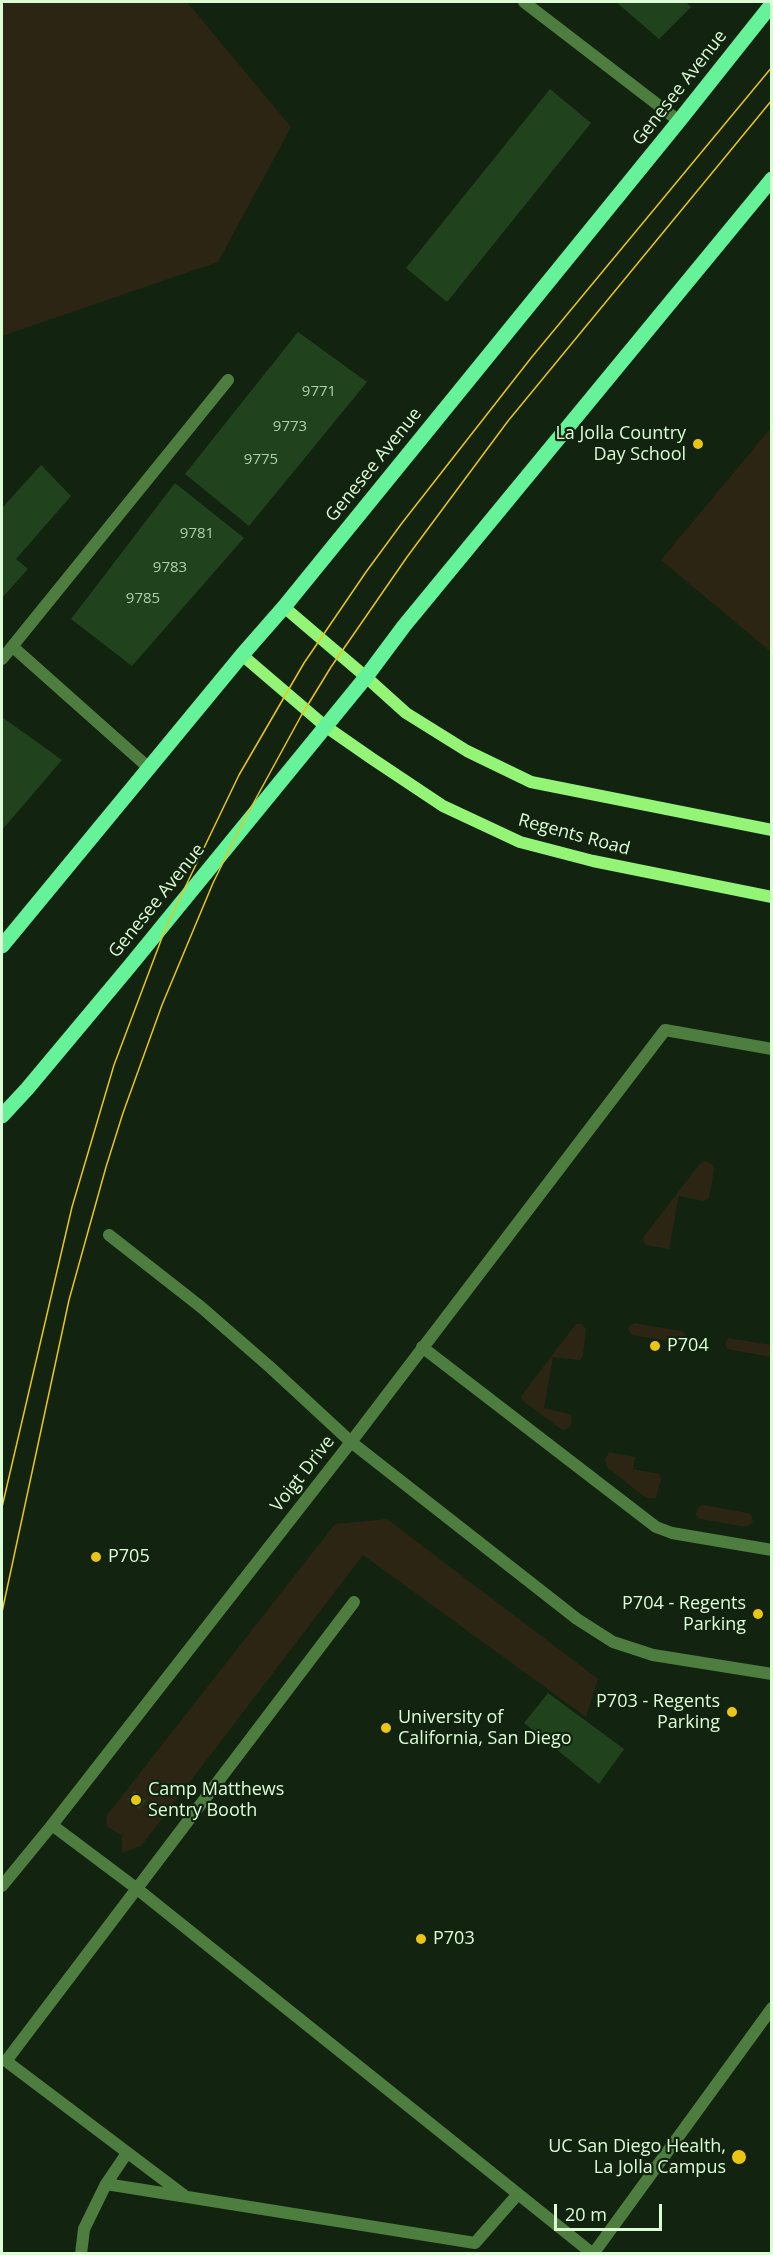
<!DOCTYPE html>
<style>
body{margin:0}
#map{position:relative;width:773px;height:2255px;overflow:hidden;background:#122310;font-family:"Open Sans",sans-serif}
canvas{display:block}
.frame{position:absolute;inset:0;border:3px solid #dcfcd6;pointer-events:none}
.scale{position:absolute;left:554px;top:2204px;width:108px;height:27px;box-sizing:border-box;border:3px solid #dcfcd6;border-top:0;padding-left:8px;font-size:18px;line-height:21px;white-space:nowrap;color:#dcfcd6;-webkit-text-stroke:4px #122310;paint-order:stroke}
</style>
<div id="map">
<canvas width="773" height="2255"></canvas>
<div class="frame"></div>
<div class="scale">20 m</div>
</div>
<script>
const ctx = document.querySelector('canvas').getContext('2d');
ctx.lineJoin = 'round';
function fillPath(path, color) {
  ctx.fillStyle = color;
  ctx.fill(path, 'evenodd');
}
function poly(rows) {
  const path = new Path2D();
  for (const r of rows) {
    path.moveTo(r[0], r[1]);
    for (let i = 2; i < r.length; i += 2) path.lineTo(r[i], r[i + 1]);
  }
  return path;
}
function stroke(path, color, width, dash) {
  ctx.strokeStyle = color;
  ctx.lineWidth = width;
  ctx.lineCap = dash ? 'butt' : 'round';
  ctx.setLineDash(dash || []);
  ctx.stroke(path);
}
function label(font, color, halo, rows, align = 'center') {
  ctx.font = font + ' "Open Sans",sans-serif';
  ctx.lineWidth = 4.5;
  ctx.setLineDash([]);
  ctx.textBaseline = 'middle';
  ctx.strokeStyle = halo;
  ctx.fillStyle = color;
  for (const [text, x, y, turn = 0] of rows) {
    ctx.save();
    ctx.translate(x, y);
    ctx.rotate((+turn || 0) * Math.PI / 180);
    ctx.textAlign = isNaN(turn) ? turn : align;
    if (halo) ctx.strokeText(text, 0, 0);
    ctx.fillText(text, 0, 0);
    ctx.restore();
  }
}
fillPath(poly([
 [2,2,187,2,291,127,218,262,2,336],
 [771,428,771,652,661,560],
 [705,1161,713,1165,714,1170,709,1198,704,1201,679,1196,669,1249,646,1245,643,1239,645,1235,699,1165],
 [634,1323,681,1331,685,1334,685,1338,682,1342,678,1343,632,1335,628,1329,629,1326],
 [576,1324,582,1324,586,1329,583,1355,580,1360,553,1357,544,1408,570,1414,572,1418,571,1425,567,1429,562,1430,523,1401,521,1396],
 [728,1338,771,1345,771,1357,727,1349,725,1344],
 [609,1452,635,1457,633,1469,659,1474,661,1479,656,1498,646,1498,608,1468,605,1460],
 [703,1505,748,1513,751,1515,753,1522,746,1527,700,1519,696,1515,696,1512,700,1506],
 [387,1519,598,1679,586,1717,363,1555,141,1846,122,1853,122,1836,108,1827,106,1822,107,1815,335,1524]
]), '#2d2514');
fillPath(poly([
 [616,2,686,2,691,7,659,39],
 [550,89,591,123,447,302,406,268],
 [298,332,367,382,249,526,185,474],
 [41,465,71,496,16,559,28,569,2,598,2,508],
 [175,483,244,538,132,666,71,619],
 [2,717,62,760,2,830],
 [548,1693,624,1749,599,1784,524,1723],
 [134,1791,146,1801,139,1809,127,1800]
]), '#20431e');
stroke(poly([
 [524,2,679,121],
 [13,647,149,768],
 [2,659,228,380],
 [109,1235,201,1307,271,1368,351,1442,665,1030,772,1049],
 [422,1347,656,1527,672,1533,772,1550],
 [52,1825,136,1888,593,2254],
 [106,2184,475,2243,518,2194],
 [185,2196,6,2061,354,1602],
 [81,2254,84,2229,106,2184,127,2153],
 [593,2254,772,2008]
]), '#4e7e3f', 12);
stroke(poly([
 [2,1886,52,1825,351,1442,577,1619,613,1642,653,1655,772,1674]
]), '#4e7e3f', 12);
stroke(poly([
 [284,607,366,677,406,713,467,751,531,782,772,830],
 [242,655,325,726,371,758,443,806,520,842,593,861,772,897]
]), '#94f475', 12);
stroke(poly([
 [2,946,242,655,284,607,679,121,772,4],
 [2,1116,27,1089,129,967,366,677,404,626,772,179]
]), '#66f298', 15);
stroke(poly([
 [2,1507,72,1207,114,1065,166,927,239,775,304,663,366,572,402,523,531,358,772,67],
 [2,1612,69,1300,106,1167,123,1113,162,1005,213,883,242,824,301,716,331,667,407,557,508,421,772,100]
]), '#eac513', 1.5);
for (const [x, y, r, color] of [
 [698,444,6,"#eac513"],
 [655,1346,6,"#eac513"],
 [96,1557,6,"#eac513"],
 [758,1614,6,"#eac513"],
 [732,1712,6,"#eac513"],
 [386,1728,6,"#eac513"],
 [136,1800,6,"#eac513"],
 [421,1939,6,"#eac513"],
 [739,2157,8,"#eac513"]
]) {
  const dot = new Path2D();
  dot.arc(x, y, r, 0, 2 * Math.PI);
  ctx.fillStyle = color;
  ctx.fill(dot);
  stroke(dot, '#122310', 2);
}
label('15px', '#adcea8', null, [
 ["9771",319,392],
 ["9773",290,427],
 ["9775",261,460],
 ["9781",197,534],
 ["9783",170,568],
 ["9785",143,599]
]);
label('18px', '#dcfcd6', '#122310', [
 ["Genesee Avenue",680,88,-52],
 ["Genesee Avenue",374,465,-51],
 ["Regents Road",574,835,15],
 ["Genesee Avenue",157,901,-51],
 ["Voigt Drive",303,1474,-52]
]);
label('18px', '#dcfcd6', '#122310', [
 ["La Jolla Country",686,434,"right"],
 ["Day School",686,455,"right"],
 ["P704",667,1346],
 ["P705",108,1557],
 ["P704 - Regents",746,1604,"right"],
 ["Parking",746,1625,"right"],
 ["P703 - Regents",720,1702,"right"],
 ["Parking",720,1723,"right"],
 ["University of",398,1718],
 ["California, San Diego",398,1739],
 ["Camp Matthews",148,1790],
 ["Sentry Booth",148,1811],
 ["P703",433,1939],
 ["UC San Diego Health,",726,2147,"right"],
 ["La Jolla Campus",726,2168,"right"]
], 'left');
</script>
